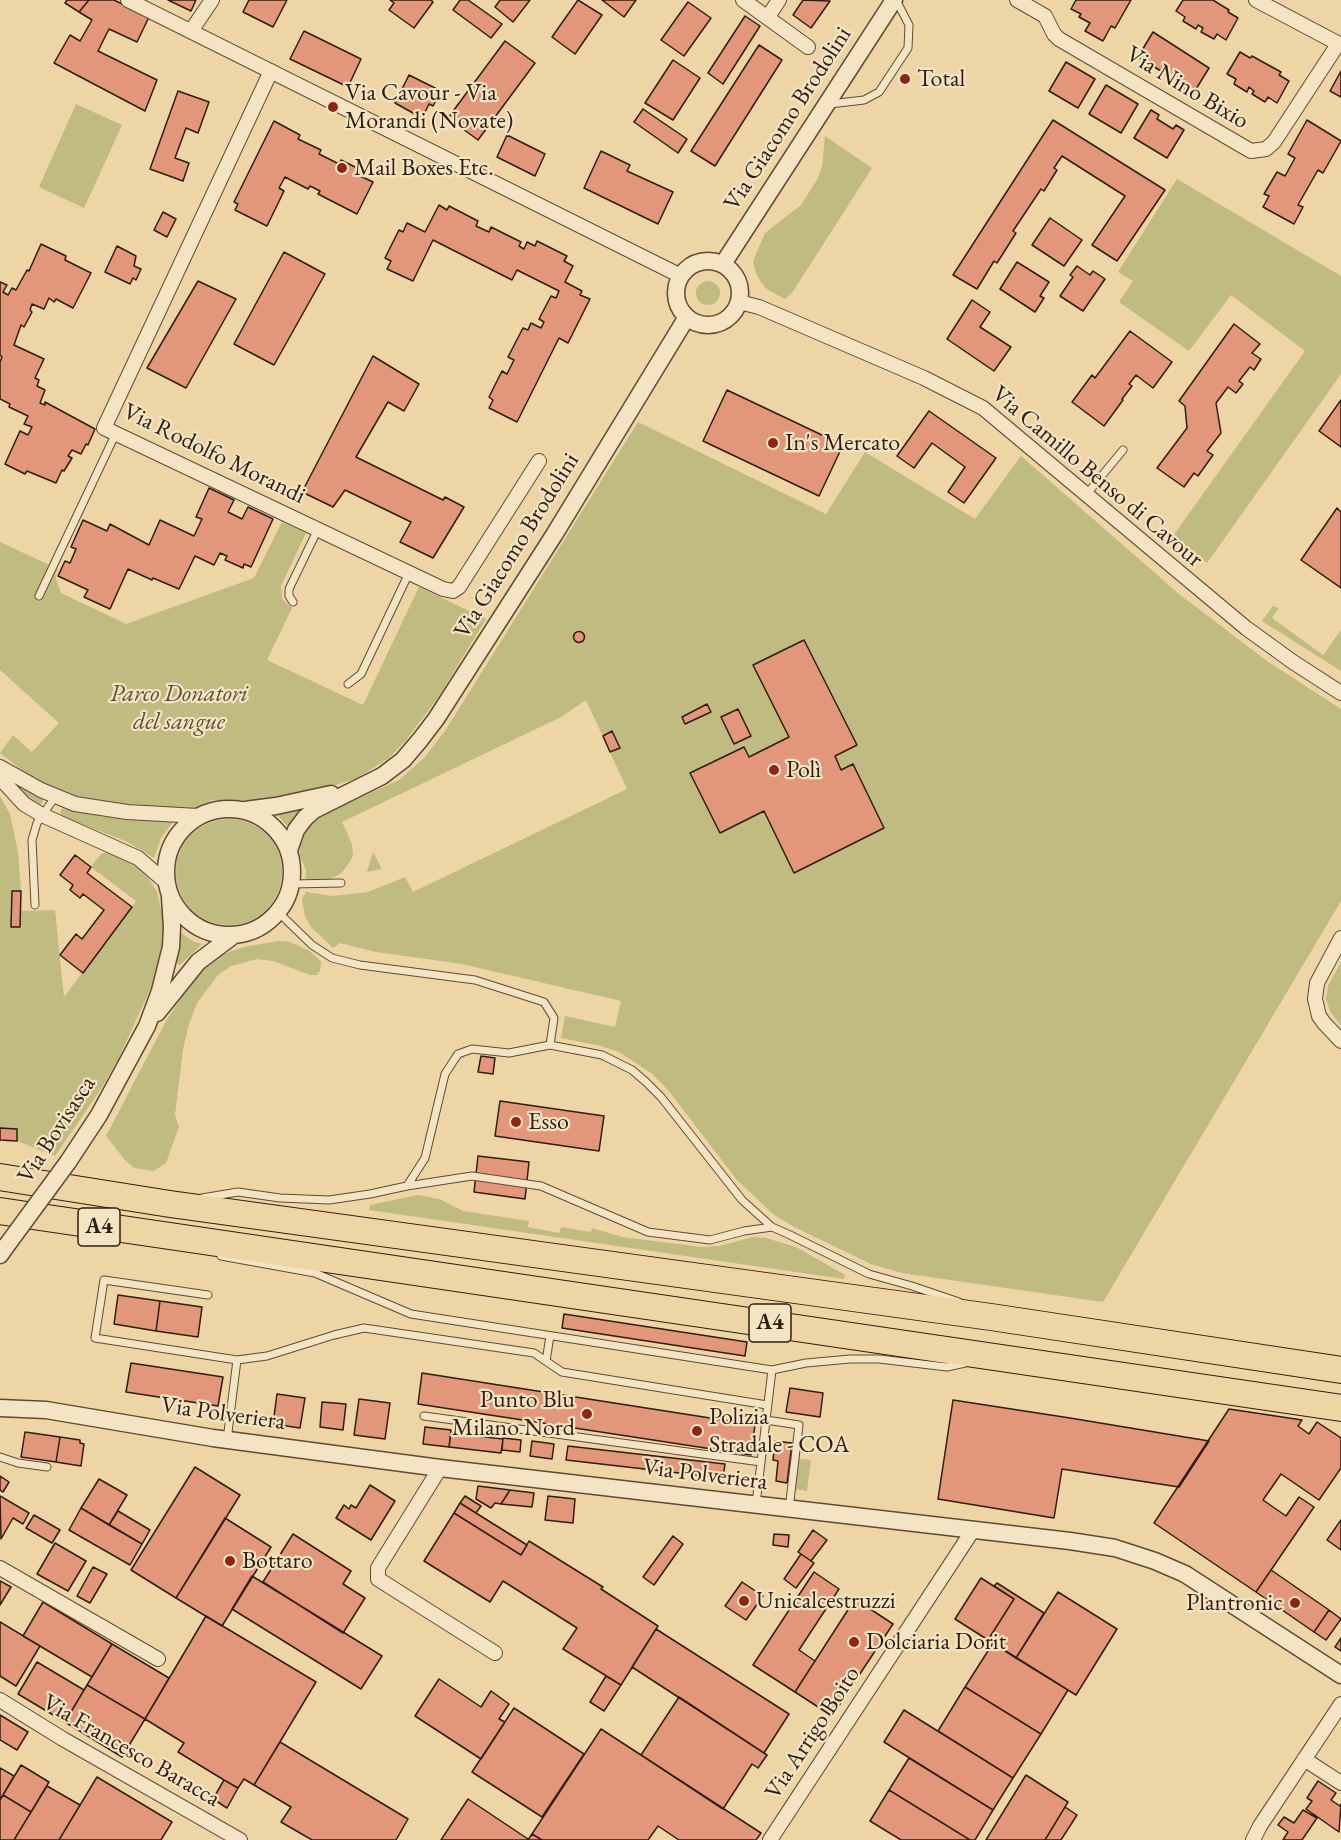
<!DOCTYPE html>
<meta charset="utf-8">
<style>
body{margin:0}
canvas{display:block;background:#eed5a5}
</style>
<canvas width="1341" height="1840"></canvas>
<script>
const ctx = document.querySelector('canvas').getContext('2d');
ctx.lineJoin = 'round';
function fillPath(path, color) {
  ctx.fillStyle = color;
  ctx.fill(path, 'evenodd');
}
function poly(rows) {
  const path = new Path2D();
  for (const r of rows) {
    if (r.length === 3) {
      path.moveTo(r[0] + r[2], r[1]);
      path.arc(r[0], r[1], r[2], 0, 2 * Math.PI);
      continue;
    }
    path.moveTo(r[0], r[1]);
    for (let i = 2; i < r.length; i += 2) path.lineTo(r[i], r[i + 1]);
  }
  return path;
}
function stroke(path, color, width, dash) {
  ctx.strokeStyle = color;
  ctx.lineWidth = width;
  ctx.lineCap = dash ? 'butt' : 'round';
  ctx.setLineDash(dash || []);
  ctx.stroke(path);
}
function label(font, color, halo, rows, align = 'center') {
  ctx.font = font + ' "EB Garamond",serif';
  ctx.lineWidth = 4.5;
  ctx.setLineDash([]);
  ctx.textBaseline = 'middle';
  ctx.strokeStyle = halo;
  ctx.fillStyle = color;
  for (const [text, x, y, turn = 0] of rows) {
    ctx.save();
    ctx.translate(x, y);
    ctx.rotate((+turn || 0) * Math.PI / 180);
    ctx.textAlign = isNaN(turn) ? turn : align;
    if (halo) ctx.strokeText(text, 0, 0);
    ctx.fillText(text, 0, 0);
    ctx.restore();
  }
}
fillPath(poly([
 [76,104,122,125,84,208,39,187],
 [825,136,872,168,792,293,785,299,768,290,762,284,756,273,753,262,755,256,765,233,801,205,818,178,822,166],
 [1177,179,1341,276,1341,374,1207,563,1173,536,1305,351,1231,295,1189,351,1119,302,1133,281,1118,272],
 [708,293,12],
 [638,422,826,514,865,452,975,519,1021,456,1179,594,1267,661,1341,709,1341,901,1103,1302,902,1273,871,1264,794,1227,773,1214,737,1180,668,1090,651,1073,619,1052,601,1046,561,1038,565,1016,615,1027,621,1001,462,964,376,952,340,943,333,948,311,927,305,916,302,899,306,892,332,896,368,892,405,877,413,892,627,789,586,700,561,717,342,822,352,844,353,856,347,866,340,874,330,879,307,879,305,878,306,870,300,856,299,841,309,821,399,780,424,758,445,731],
 [282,522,306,533,281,586,282,599,292,608,267,660,363,705,419,587,486,619,439,696,407,739,389,758,357,778,300,797,260,803,248,800,212,800,192,809,130,807,82,800,43,784,27,774,0,753,13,735,32,752,59,723,0,670,0,542,58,569,55,575,61,593,126,624,254,578],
 [1273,606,1279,608,1272,618,1323,655,1341,630,1341,671,1262,621],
 [11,780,44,798,40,807,18,790],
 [0,796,10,814,18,852,21,891,21,911,55,910,64,997,136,901,91,867,100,855,106,852,126,858,148,877,157,892,163,918,164,936,161,961,154,981,120,1055,101,1089,55,1156,17,1141,0,1140],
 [302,807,289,825,286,825,276,813],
 [62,808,105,817,146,820,171,819,173,822,161,838,154,858,128,842,66,818,60,813],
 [229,872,53],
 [373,852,382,869,367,872],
 [176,929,194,942,202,944,180,965,172,961],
 [278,941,290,942,308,950,321,961,320,971,317,975,310,975,273,961,257,959,231,966,218,975,197,1003,189,1024,183,1049,175,1115,179,1127,166,1163,154,1171,134,1168,124,1159,106,1136,166,1021,193,980,203,969,220,955,244,947],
 [1341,962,1341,1026,1330,1011,1326,999,1328,986],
 [418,1195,439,1199,463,1211,529,1221,528,1227,559,1233,561,1227,591,1232,592,1228,622,1237,702,1247,719,1246,753,1237,766,1238,796,1247,845,1275,844,1279,369,1210,370,1205],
 [799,1459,811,1460,807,1491,795,1489]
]), '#bfbb81');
const building = poly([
 [67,0,89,0,79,12,65,3,67,0],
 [89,0,114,0,149,17,137,42,109,29,98,51,157,80,145,111,54,63,70,35,80,41,92,20,79,12,89,0],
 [168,0,196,0,191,11,168,0],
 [249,0,287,0,273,27,243,12,249,0],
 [390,0,431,0,433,2,414,28,389,10,394,3,390,0],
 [460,0,468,0,502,24,491,38,453,10,460,0],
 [500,0,530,0,513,22,495,7,500,0],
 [578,0,602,15,575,54,552,37,578,0],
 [602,0,636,0,624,17,602,0],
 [803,0,830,1,811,28,793,15,803,0],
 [1076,0,1131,0,1115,28,1111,26,1103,41,1085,31,1090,23,1079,17,1081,14,1071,9,1076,0],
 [1183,0,1213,0,1229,10,1228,12,1238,18,1226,40,1217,34,1214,39,1201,32,1203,28,1198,25,1196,29,1183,21,1185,17,1176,11,1183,0],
 [688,2,711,18,684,56,661,40,688,2],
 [745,16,760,26,723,84,708,73,745,16],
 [304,31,361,59,348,87,290,59,304,31],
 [1153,32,1209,68,1193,94,1178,85,1179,82,1138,57,1153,32],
 [505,41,535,63,478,140,448,118,505,41],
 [759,45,782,60,715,166,691,151,759,45],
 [1240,52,1250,58,1252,56,1281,72,1279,75,1289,81,1277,103,1268,97,1265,102,1252,94,1254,91,1249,87,1247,92,1234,84,1236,79,1227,74,1240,52],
 [673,60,700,78,673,120,645,103,673,60],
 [1066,62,1095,79,1078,108,1049,91,1066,62],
 [1341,71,1341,97,1330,91,1341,71],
 [409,75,441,91,433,106,429,104,422,118,395,103,409,75],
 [1106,85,1138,104,1121,133,1089,114,1106,85],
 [178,91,209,102,198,133,186,128,175,158,189,163,183,181,150,169,178,91],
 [643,109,687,139,678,153,634,122,643,109],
 [1151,110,1159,115,1157,119,1173,129,1176,125,1184,130,1167,158,1134,138,1151,110],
 [1053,120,1165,190,1117,261,1092,245,1125,196,1062,156,1054,168,1057,170,1044,191,1041,189,1013,231,1016,233,997,263,994,261,977,289,953,275,1053,120],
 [1307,120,1341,141,1323,173,1318,170,1298,205,1303,207,1294,224,1263,207,1269,196,1264,194,1277,172,1285,176,1295,158,1288,154,1307,120],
 [274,121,300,135,298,139,321,150,319,154,339,164,341,160,363,171,360,176,373,182,357,214,318,194,320,191,310,186,308,189,285,177,279,188,284,191,267,226,235,210,238,204,234,202,274,121],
 [507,135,545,154,535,176,497,157,507,135],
 [601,151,630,165,627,171,673,192,658,224,584,188,601,151],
 [439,205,447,210,449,206,478,221,476,226,489,232,491,227,521,242,519,246,524,249,527,242,535,246,537,241,567,256,564,261,573,266,565,282,582,291,580,295,590,299,568,343,559,338,517,422,489,408,493,400,489,397,502,371,507,374,514,360,508,357,523,328,528,330,531,323,541,328,544,322,539,319,551,296,556,298,559,291,517,270,512,280,433,240,413,281,387,269,391,261,385,258,399,230,403,232,407,223,425,232,439,205],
 [163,212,176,219,167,237,154,230,163,212],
 [1050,218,1082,240,1064,266,1032,245,1050,218],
 [41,244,66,256,65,260,91,273,73,308,56,299,54,302,49,298,44,309,32,304,30,310,32,312,24,327,21,325,14,345,44,359,35,378,39,380,37,386,45,390,40,403,45,405,45,402,95,429,88,445,86,444,81,454,72,450,68,456,72,458,64,471,62,470,56,483,27,471,25,474,5,464,20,431,28,435,32,427,24,424,28,416,9,407,10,404,0,399,0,362,2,357,0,355,0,282,7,285,3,292,8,295,12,288,16,290,27,270,29,271,41,244],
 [117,246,136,256,134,266,141,269,136,280,133,278,130,284,105,272,117,246],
 [284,252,325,274,274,365,234,344,284,252],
 [1017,262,1049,282,1040,296,1044,298,1035,312,1000,289,1017,262],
 [1077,266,1090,275,1093,271,1105,279,1083,311,1060,296,1073,277,1070,275,1077,266],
 [198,281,236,299,186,388,147,368,198,281],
 [972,300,990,312,980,327,1011,347,994,371,947,339,972,300],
 [1234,324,1260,344,1252,353,1261,359,1254,370,1250,367,1239,381,1243,384,1236,393,1228,387,1216,403,1221,433,1207,451,1213,455,1198,476,1194,473,1184,487,1157,468,1187,428,1185,406,1179,401,1234,324],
 [1130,331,1172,362,1153,388,1136,375,1129,384,1132,386,1122,399,1123,400,1104,426,1072,402,1092,375,1095,378,1130,331],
 [373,356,419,384,404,411,388,402,356,457,443,500,445,497,464,507,433,558,400,542,411,522,345,490,333,507,302,492,373,356],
 [727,390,843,445,819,496,703,441,727,390],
 [1341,400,1341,447,1319,431,1341,400],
 [929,411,996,458,964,503,948,492,965,467,932,443,914,468,897,456,929,411],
 [209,488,234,500,228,512,242,519,248,507,273,519,251,567,244,564,243,568,225,560,227,556,220,553,214,565,195,556,179,589,153,578,152,580,128,569,110,609,84,597,88,590,58,576,65,561,70,563,76,549,71,547,83,520,107,531,110,524,149,545,160,520,194,536,202,519,196,517,209,488],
 [1337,508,1341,512,1341,588,1301,560,1337,508],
 [579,637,5.5],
 [804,640,857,745,835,756,841,770,853,764,884,828,794,873,764,811,720,833,690,773,744,747,749,757,789,737,753,665,804,640],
 [707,704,711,712,685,724,682,717,707,704],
 [738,709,751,736,734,744,721,717,738,709],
 [612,731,620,748,610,752,603,736,612,731],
 [75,855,91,867,87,873,132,907,83,973,60,955,76,934,82,939,104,910,83,894,80,898,70,890,73,885,60,875,75,855],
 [12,891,21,891,20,927,11,927,12,891],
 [481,1056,495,1058,493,1074,478,1072,481,1056],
 [500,1101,604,1116,599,1151,495,1136,500,1101],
 [0,1128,17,1129,17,1141,0,1140,0,1128],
 [478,1156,529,1162,525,1199,474,1192,478,1156],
 [118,1295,160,1301,156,1331,114,1324,118,1295],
 [160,1301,202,1307,198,1337,156,1331,160,1301],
 [564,1314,747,1342,745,1356,562,1328,564,1314],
 [131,1363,223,1377,218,1406,126,1392,131,1363],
 [422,1373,755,1425,751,1455,418,1404,422,1373],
 [790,1388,823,1393,820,1417,786,1412,790,1388],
 [277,1394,305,1398,300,1428,273,1424,277,1394],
 [359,1399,390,1403,385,1439,354,1435,359,1399],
 [953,1400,1070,1418,1209,1441,1179,1487,1062,1469,1054,1518,938,1499,953,1400],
 [322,1402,346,1404,343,1430,320,1427,322,1402],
 [1229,1409,1302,1420,1298,1426,1309,1434,1317,1422,1341,1438,1341,1468,1319,1500,1281,1474,1263,1500,1286,1516,1299,1497,1314,1507,1256,1592,1154,1523,1229,1409],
 [425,1427,451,1430,449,1447,423,1444,425,1427],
 [25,1432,60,1437,56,1462,21,1457,25,1432],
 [451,1433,503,1439,501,1453,449,1447,451,1433],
 [60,1437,80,1440,80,1443,84,1444,81,1466,56,1462,60,1437],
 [503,1438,521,1440,520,1452,502,1450,503,1438],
 [532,1441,554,1444,552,1459,530,1456,532,1441],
 [775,1441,792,1443,787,1483,776,1481,778,1461,773,1460,775,1441],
 [568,1446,725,1464,723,1478,566,1460,568,1446],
 [195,1467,240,1495,176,1598,131,1570,195,1467],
 [0,1476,9,1482,3,1492,0,1490,0,1476],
 [99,1479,127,1495,109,1525,81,1508,99,1479],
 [370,1485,395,1501,371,1540,336,1518,344,1505,349,1509,351,1505,356,1508,370,1485],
 [478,1486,510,1490,501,1504,495,1503,491,1508,476,1499,478,1486],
 [510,1490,534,1493,532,1507,501,1504,510,1490],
 [0,1496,29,1513,23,1524,13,1518,1,1539,0,1496],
 [465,1496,481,1506,476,1513,460,1503,465,1496],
 [548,1496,575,1499,573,1523,545,1520,548,1496],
 [460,1503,527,1545,521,1555,454,1513,460,1503],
 [81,1508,142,1544,130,1565,69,1530,81,1508],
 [118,1511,150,1530,142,1544,109,1525,118,1511],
 [454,1513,521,1555,529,1541,603,1587,601,1589,658,1626,621,1685,563,1649,577,1628,503,1581,490,1602,424,1561,454,1513],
 [34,1515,60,1530,52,1543,26,1528,34,1515],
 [225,1518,271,1547,222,1626,176,1598,225,1518],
 [1341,1520,1341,1550,1327,1540,1341,1520],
 [813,1530,827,1540,811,1561,798,1552,813,1530],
 [293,1534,351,1571,343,1584,365,1598,343,1633,263,1582,293,1534],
 [774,1534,789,1535,788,1547,773,1545,774,1534],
 [673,1536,683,1544,654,1585,643,1577,673,1536],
 [55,1543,86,1561,68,1591,37,1574,55,1543],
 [801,1554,814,1563,796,1588,784,1579,801,1554],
 [93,1567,107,1574,90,1603,77,1596,93,1567],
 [1271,1570,1329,1610,1314,1632,1256,1592,1271,1570],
 [814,1572,839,1589,799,1650,815,1661,795,1692,753,1665,814,1572],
 [252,1576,382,1656,361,1689,232,1609,252,1576],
 [981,1578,1014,1599,988,1640,955,1619,981,1578],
 [0,1581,11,1587,0,1605,0,1581],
 [742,1582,763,1596,746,1620,725,1606,742,1582],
 [997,1583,1044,1613,1016,1658,988,1640,1014,1599,994,1586,997,1583],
 [1058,1592,1117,1629,1076,1695,1016,1658,1058,1592],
 [855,1599,893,1624,832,1716,795,1692,855,1599],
 [43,1602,112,1644,92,1677,23,1636,43,1602],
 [1329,1610,1341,1619,1326,1640,1314,1632,1329,1610],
 [206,1616,316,1682,254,1785,244,1779,238,1788,224,1780,178,1752,184,1743,145,1719,206,1616],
 [0,1622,40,1646,16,1686,0,1676,0,1622],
 [656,1629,789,1714,764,1753,632,1667,656,1629],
 [1341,1638,1341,1651,1335,1647,1341,1638],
 [993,1643,1068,1690,1041,1734,965,1687,993,1643],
 [112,1644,169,1678,145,1719,87,1685,112,1644],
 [37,1662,84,1690,65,1722,18,1694,37,1662],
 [606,1676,621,1685,604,1711,590,1702,606,1676],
 [439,1679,481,1707,491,1691,509,1704,499,1719,505,1722,481,1759,415,1716,439,1679],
 [87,1685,145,1719,122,1757,65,1722,87,1685],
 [965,1687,1041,1734,1013,1778,938,1731,965,1687],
 [679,1697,767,1755,758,1768,752,1764,723,1809,641,1755,679,1697],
 [514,1708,584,1754,542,1817,472,1772,514,1708],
 [904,1710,1013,1778,993,1810,884,1742,904,1710],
 [0,1715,28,1732,17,1750,0,1740,0,1715],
 [601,1729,761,1833,756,1840,679,1840,658,1826,648,1840,542,1840,532,1834,601,1729],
 [280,1742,408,1819,396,1840,312,1840,281,1822,291,1807,254,1785,280,1742],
 [909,1758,993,1810,975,1840,970,1840,889,1790,909,1758],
 [21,1765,49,1782,31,1812,3,1795,21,1765],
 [0,1768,14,1776,0,1800,0,1768],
 [1026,1775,1068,1802,1065,1807,1045,1840,986,1840,1026,1775],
 [97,1777,172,1822,161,1840,59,1840,97,1777],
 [224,1780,238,1788,227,1808,213,1799,224,1780],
 [1318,1781,1336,1793,1331,1800,1340,1806,1341,1804,1339,1832,1306,1809,1312,1801,1307,1798,1318,1781],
 [47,1786,80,1805,59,1840,14,1840,47,1786],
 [889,1790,970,1840,901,1840,870,1821,889,1790],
 [3,1795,31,1812,14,1840,0,1840,0,1800,3,1795],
 [468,1799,528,1839,528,1840,441,1840,468,1799],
 [1065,1807,1077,1815,1061,1840,1045,1840,1065,1807],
 [1303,1810,1317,1818,1302,1840,1283,1840,1288,1832,1278,1825,1284,1817,1294,1823,1303,1810],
 [532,1834,542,1840,528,1840,532,1834]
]);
fillPath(building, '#e3977a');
stroke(building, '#2f1d0e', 1.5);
const service = poly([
 [830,104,864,100,879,92,908,48,909,25,896,0],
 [1086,495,1123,450],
 [39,596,116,433],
 [293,602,289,596,289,589,318,529],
 [348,684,361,674,409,573],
 [292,884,341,883],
 [35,905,32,840,37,823,55,797],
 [278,912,312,945,332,958,360,965,475,980,544,1002,554,1018,550,1045],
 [407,1186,425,1158,445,1074,458,1054,472,1049,509,1053,550,1045,602,1055,632,1070,646,1082,661,1097,742,1200,772,1227],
 [202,1198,238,1192,280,1198,329,1200,370,1194,407,1186,472,1176,541,1186,648,1232,710,1240,744,1231,772,1227,790,1235,869,1274,912,1286,959,1302],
 [221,1256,315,1273,411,1314,772,1370,806,1363,850,1359,879,1359,947,1367,965,1363],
 [208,1295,104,1280,95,1338,237,1360,227,1440],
 [237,1360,267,1356,334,1335,364,1328,534,1353,562,1372,767,1405],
 [546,1361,550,1336],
 [424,1416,761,1462],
 [766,1420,799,1425,789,1509],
 [0,1457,18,1463,47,1467],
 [756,1504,772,1370]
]);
const minor = poly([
 [128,0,681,276],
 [743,0,808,47],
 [1017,0,1045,16,1054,34,1059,39,1251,151,1266,149,1274,142,1338,44],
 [1256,0,1341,45],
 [768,17,779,0],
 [191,31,212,0],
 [271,71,104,428,443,589,453,591,459,587,539,461],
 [739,302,759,307,924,378,983,408,1246,628,1293,662,1341,693],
 [0,767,41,790,75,804,127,812,198,816],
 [0,778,24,804,42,815,138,858,167,883],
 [1341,938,1317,983,1315,999,1319,1016,1324,1023,1341,1041],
 [440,1468,378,1568,378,1579,495,1653],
 [0,1568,158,1659],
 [0,1700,63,1739,240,1840],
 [1304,1759,1341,1783],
 [770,1840,973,1530],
 [1253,1840,1260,1826,1341,1704]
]);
const tertiary = poly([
 [708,293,32],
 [723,264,894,0],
 [229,872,63],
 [245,810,276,806,331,794],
 [289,850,296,830,305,818,314,810,382,776,403,760,420,740,436,719,554,535,687,317],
 [157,1013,198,962,234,935],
 [68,1162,99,1115,147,1026,160,991,171,947,172,927,170,897],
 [0,1255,7,1245],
 [0,1408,46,1410,213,1438,440,1468,1070,1541,1115,1548,1155,1561,1185,1574,1341,1675]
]);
const motorway = poly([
 [0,1177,170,1204,991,1317,1341,1370],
 [0,1211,1341,1408]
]);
stroke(service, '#5f4b34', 9);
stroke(minor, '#5f4b34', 16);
stroke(tertiary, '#5f4b34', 19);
stroke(motorway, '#2f1d0e', 28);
stroke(service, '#f4e4c4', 7);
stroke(minor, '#f4e4c4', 14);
stroke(tertiary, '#f4e4c4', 16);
stroke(motorway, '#eed5a5', 26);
const tertiaryBridge = poly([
 [7,1245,68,1162]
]);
stroke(tertiaryBridge, '#5f4b34', 19, []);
stroke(tertiaryBridge, '#f4e4c4', 16);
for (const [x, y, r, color] of [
 [905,79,6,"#8f2418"],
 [333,107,6,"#8f2418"],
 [342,168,6,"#8f2418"],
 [773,443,6,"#8f2418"],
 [774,770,6,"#8f2418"],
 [516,1122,6,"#8f2418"],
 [587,1414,6,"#8f2418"],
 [697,1431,6,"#8f2418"],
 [230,1561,6,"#8f2418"],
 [744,1601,6,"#8f2418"],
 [1295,1603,6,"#8f2418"],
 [854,1642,6,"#8f2418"]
]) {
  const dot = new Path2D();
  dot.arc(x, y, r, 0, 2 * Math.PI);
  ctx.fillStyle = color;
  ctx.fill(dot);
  stroke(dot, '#f4e4c4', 2);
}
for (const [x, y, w] of [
 [99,1227,42],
 [770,1323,42]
]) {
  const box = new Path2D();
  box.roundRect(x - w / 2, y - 19, w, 38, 4.5);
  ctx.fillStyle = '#f4e4c4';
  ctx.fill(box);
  stroke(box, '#2f1d0e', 1.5);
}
label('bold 22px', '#2f1d0e', null, [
 ["A4",99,1227],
 ["A4",770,1323]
]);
label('24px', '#2f1d0e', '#f4e4c4', [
 ["Total",917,79],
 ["Via Cavour - Via",345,93],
 ["Morandi (Novate)",345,121],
 ["Mail Boxes Etc.",354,168],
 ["In's Mercato",785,443],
 ["Polì",786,770],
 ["Esso",528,1122],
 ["Punto Blu",575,1400,"right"],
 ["Milano Nord",575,1428,"right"],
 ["Polizia",709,1417],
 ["Stradale - COA",709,1445],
 ["Bottaro",242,1561],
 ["Unicalcestruzzi",756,1601],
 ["Plantronic",1283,1603,"right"],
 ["Dolciaria Dorit",866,1642]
], 'left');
label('24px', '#2f1d0e', '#f4e4c4', [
 ["Via Nino Bixio",1187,88,31],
 ["Via Giacomo Brodolini",788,119,-57],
 ["Via Rodolfo Morandi",214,454,26],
 ["Via Camillo Benso di Cavour",1097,477,40],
 ["Via Giacomo Brodolini",517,546,-58],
 ["Via Bovisasca",57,1130,-57],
 ["Via Polveriera",223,1414,8],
 ["Via Polveriera",705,1475,7],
 ["Via Arrigo Boito",813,1733,-57],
 ["Via Francesco Baracca",131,1751,30]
]);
label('italic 24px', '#5a4c30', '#f4e4c4', [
 ["Parco Donatori",179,694],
 ["del sangue",179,722]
]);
</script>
